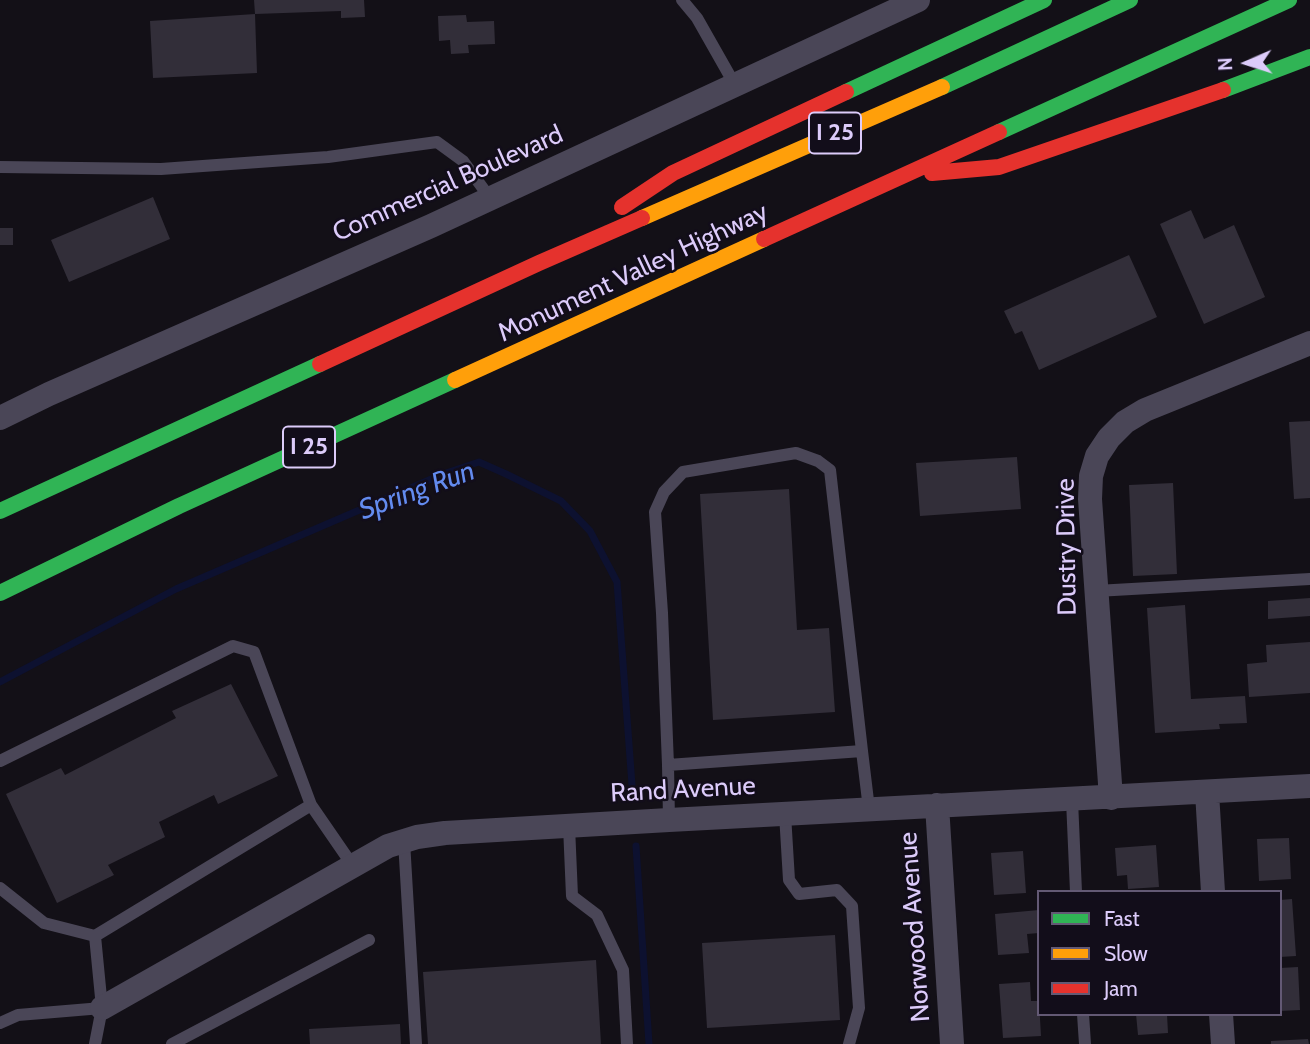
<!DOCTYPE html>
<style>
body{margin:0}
#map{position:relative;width:1310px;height:1044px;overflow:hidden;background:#131017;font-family:Cabin,sans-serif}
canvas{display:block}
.legend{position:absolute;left:1037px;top:890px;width:245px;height:126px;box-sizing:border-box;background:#120d1a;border:2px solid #635974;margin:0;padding:9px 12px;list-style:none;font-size:21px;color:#dccbfa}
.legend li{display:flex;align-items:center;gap:14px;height:35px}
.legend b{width:35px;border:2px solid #635974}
.north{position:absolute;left:1212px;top:28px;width:70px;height:70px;-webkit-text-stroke:5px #120d1a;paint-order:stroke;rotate:267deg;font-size:19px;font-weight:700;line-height:28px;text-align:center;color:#dccbfa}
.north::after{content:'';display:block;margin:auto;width:24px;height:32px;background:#dccbfa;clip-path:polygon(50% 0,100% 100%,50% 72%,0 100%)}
</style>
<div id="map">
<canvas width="1310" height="1044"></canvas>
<ul class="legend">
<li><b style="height:9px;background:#30b455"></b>Fast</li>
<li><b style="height:9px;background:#ff9f0a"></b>Slow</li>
<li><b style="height:9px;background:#e5322d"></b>Jam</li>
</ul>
<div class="north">N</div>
</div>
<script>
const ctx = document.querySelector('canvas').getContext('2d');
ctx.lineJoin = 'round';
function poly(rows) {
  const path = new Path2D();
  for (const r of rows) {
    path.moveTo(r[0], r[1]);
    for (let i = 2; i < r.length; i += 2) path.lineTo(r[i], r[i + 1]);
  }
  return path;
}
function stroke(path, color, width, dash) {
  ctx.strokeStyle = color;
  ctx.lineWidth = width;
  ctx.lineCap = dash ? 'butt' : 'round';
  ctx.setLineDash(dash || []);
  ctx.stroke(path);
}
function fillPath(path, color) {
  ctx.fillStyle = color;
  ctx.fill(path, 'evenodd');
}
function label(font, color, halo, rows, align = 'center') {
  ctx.font = font + ' Cabin,sans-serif';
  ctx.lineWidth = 5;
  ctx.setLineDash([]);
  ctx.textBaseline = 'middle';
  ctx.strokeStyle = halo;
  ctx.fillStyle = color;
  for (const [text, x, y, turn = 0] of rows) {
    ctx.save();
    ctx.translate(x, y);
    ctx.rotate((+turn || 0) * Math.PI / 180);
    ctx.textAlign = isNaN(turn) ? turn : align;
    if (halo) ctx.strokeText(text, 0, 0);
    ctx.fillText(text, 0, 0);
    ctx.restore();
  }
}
stroke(poly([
 [0,682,176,589,443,474,479,462,506,474,561,501,590,531,617,582,632,785],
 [636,846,649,1044]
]), '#0d1130', 7);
fillPath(poly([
 [254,0,364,0,365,17,341,18,341,11,255,14],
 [255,14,257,73,153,78,150,21],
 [466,15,467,22,494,21,495,44,468,45,469,53,451,54,450,40,439,41,438,16],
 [153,197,170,239,69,282,51,240],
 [1191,210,1204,239,1234,225,1265,297,1204,324,1160,224],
 [0,228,13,228,13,245,0,245],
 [1129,255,1157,317,1039,370,1022,331,1015,334,1004,311],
 [1310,421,1310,498,1294,499,1289,422],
 [1017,457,1021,509,920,516,916,463],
 [1173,483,1177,574,1133,576,1129,485],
 [789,489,797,630,829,628,835,712,713,720,700,494],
 [1310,598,1310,616,1268,619,1268,601],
 [1185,605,1191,699,1245,696,1247,723,1219,724,1220,729,1155,733,1147,608],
 [1310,642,1310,693,1249,697,1247,664,1267,662,1266,645],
 [231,684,278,776,218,804,214,795,159,822,165,837,108,865,114,875,57,903,6,794,61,768,65,775,176,718,172,711],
 [1289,838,1291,879,1259,881,1257,839],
 [1156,845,1159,887,1128,889,1127,875,1117,876,1115,848],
 [1023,851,1026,893,994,895,991,853],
 [1292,899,1296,956,1280,957,1280,900],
 [1039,910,1039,933,1027,934,1029,953,998,955,995,914],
 [835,935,840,1020,707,1028,702,943],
 [596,960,601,1044,428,1044,423,972],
 [1298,967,1300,1010,1280,1011,1280,968],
 [1030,982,1031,1001,1039,1001,1041,1036,1003,1038,999,984],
 [1136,1014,1167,1014,1168,1033,1138,1035],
 [400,1024,401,1044,310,1044,309,1029],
 [1308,1039,1309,1044,1271,1044,1271,1041]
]), '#322e39');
stroke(poly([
 [682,0,697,18,735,85],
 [0,167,161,169,328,157,437,142,463,161,490,198],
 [1096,591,1310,579],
 [0,761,233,646,254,652,311,805,353,866],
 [668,765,662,613,655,512,664,492,683,472,796,453,818,461,830,470,862,751],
 [1072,800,1076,892],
 [785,814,789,880,799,894,837,890,852,906,859,1008,849,1044],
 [669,820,668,765,862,751,869,809],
 [569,826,572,896,597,915,623,970,627,1044],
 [404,841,416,1044],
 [0,888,44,923,95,936,102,1008,95,1044],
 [95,936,311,805],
 [1083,1014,1085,1044],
 [0,1023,18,1015,102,1008],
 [172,1044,369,940]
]), '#4a4657', 12);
stroke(poly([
 [0,418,49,394,431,226,918,0],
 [1207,792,1213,892],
 [1111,798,1090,499,1091,476,1097,456,1109,438,1125,422,1145,410,1310,343],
 [937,805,952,1044],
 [102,1008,388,846,417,837,445,833,669,820,1310,786],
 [1221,1014,1223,1044]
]), '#4a4657', 24);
stroke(poly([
 [942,87,1130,0],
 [1223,90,1310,57],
 [846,92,1044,0],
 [999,132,1289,0],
 [0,511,320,364],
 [0,593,179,506,455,380]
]), '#30b455', 16);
stroke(poly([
 [642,218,942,87],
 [455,380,764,239]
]), '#ff9f0a', 16);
stroke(poly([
 [932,173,999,167,1223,90],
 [622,207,673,173,846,92],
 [764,239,999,132],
 [320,364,539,263,642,218]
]), '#e5322d', 16);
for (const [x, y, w] of [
 [835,133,52],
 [309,447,52]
]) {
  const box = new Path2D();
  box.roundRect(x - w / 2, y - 20.5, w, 41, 5);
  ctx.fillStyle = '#120d1a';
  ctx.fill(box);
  stroke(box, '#dccbfa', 2);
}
label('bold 24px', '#dccbfa', null, [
 ["I 25",835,133],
 ["I 25",309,447]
]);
label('26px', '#dccbfa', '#120d1a', [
 ["Commercial Boulevard",448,184,-24],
 ["Monument Valley Highway",633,273,-25],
 ["Dustry Drive",1067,547,-91],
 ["Rand Avenue",683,790,-3],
 ["Norwood Avenue",915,927,-94]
]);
label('italic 28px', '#638bef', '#120d1a', [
 ["Spring Run",417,491,-20]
]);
</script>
